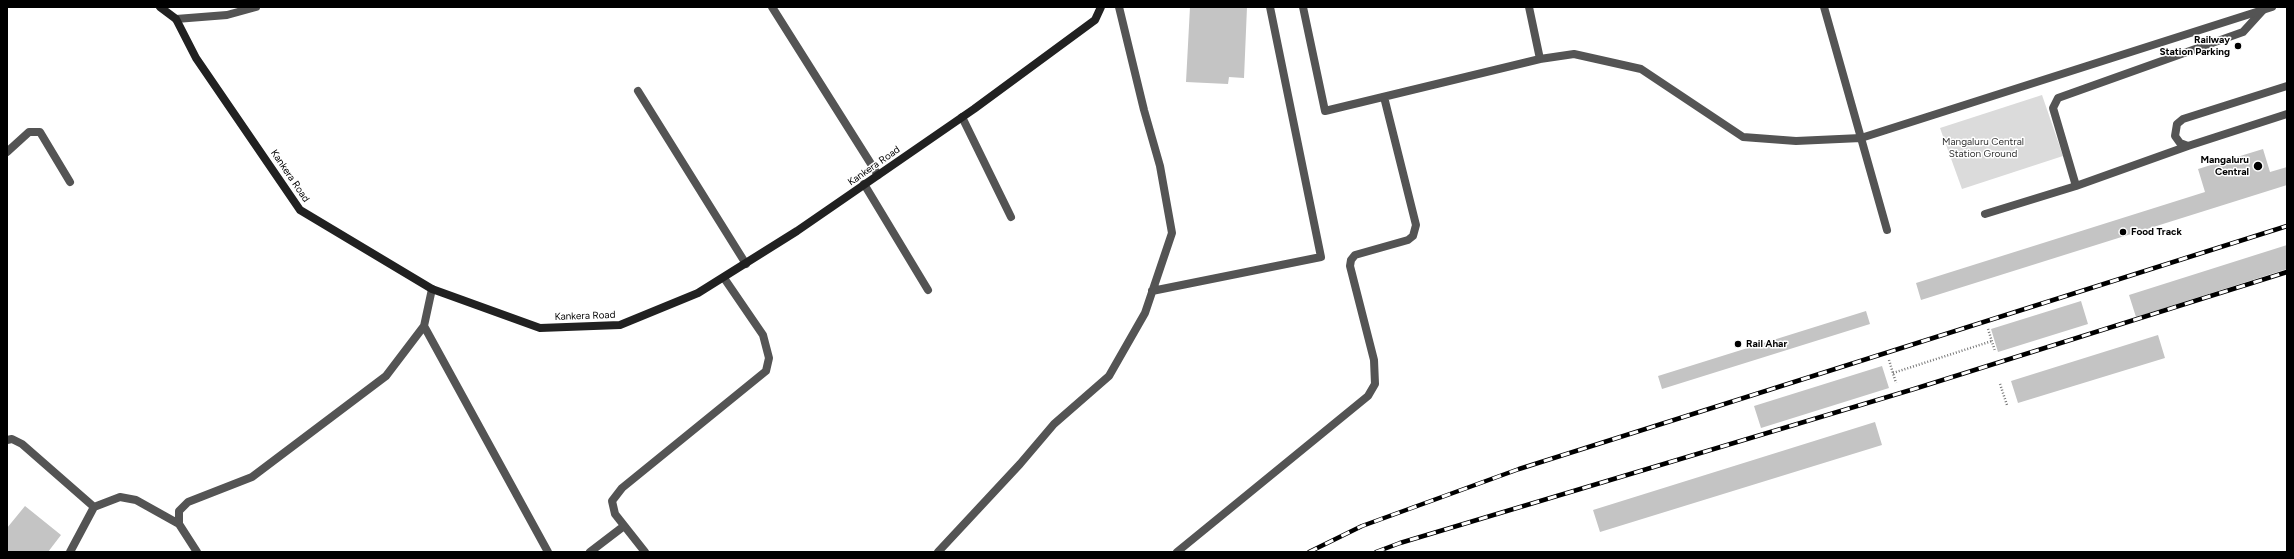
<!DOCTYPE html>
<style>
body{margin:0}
#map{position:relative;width:2294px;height:559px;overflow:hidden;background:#fff;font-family:Figtree,sans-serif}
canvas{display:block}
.frame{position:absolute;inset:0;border:8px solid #000;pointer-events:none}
</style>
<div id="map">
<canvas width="2294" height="559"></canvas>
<div class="frame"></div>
</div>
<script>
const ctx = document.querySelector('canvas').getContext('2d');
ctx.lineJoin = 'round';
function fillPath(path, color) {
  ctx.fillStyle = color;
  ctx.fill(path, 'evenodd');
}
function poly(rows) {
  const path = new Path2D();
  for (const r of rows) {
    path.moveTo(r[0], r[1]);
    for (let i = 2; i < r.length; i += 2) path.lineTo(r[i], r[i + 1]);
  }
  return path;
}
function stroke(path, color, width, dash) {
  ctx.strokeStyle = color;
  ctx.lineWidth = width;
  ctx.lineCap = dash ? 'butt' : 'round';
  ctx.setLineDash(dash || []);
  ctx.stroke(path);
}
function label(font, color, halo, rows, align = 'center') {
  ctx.font = font + ' Figtree,sans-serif';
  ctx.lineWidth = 3;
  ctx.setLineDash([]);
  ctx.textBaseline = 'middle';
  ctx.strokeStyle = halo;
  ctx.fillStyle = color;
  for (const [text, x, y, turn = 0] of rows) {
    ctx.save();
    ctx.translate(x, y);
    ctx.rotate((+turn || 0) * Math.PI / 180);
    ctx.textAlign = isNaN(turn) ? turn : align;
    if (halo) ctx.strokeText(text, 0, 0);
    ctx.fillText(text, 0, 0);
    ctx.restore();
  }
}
fillPath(poly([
 [2042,95,2063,156,1962,189,1940,128]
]), '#dbdbdb');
fillPath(poly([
 [1190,7,1247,7,1244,78,1229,77,1228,84,1186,82],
 [2263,149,2270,172,2287,167,2287,185,1921,300,1916,283,2205,192,2198,169],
 [2287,245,2287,269,2136,317,2129,295],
 [2081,301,2088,324,1998,352,1991,329],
 [1866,311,1870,324,1662,389,1658,376],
 [2158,335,2165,358,2018,403,2011,381],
 [1882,366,1889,388,1761,428,1754,406],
 [1875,422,1882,445,1600,532,1593,510],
 [25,506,61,535,48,552,7,552,7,528]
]), '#c4c4c4');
stroke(poly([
 [1988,329,1995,351],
 [1889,360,1896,383],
 [1893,373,1992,341],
 [2000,384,2007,405]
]), '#767676', 2.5, [1, 2]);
stroke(poly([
 [2287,86,2183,119,2177,124,2175,136,2180,143,2188,146,2287,114],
 [2188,146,2076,186,2053,108,2058,98,2243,32,2263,10],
 [1985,214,2076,186]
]), '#545454', 8);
stroke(poly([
 [772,7,878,175],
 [1303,7,1325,111,1540,59,1574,54,1641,69,1743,137,1796,141,1861,138,2272,7],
 [1529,7,1540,59],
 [1824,7,1887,230],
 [176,19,227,15,256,7],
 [638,91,746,264],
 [962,117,1011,217],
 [7,152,29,132,40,132,70,182],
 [864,184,928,290],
 [1152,291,1321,257,1270,7],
 [424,326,548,552],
 [7,440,12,439,22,444,94,507,120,497,136,500,179,524],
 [70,552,94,507],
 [197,552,179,524,179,511,188,502,252,477,386,376,424,326,432,289],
 [590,552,624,526],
 [645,552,615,514,612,501,622,488,766,371,769,358,763,335,724,278],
 [938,552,1020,464,1054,424,1109,376,1145,313,1172,233,1160,166,1144,110,1119,7],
 [1177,552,1368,396,1375,384,1374,360,1350,266,1351,260,1355,255,1408,240,1413,236,1416,225,1384,97]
]), '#545454', 8);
stroke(poly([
 [160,7,176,19,196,58,300,210,432,289,540,328,620,325,698,293,797,231,974,109,1095,20,1101,7]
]), '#212121', 8);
const rail = poly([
 [1309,552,1362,526,1519,469,2287,226],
 [1376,552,1400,543,1914,389,2287,272]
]);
stroke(rail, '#000', 4.5);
stroke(rail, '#fff', 3, [9]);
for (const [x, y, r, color] of [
 [2238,46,4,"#000"],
 [2258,166,5,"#000"],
 [2123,232,4,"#000"],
 [1738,344,4,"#000"]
]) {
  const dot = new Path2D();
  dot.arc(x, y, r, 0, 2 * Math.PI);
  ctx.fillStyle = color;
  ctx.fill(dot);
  stroke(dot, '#fff', 1.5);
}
label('bold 10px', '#000', '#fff', [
 ["Railway",2230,40],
 ["Station Parking",2230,52],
 ["Mangaluru",2249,160],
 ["Central",2249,172],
 ["Food Track",2131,232,"left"],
 ["Rail Ahar",1746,344,"left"]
], 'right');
label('10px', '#323232', '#fff', [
 ["Mangaluru Central",1983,142],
 ["Station Ground",1983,154]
]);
label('10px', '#000', '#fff', [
 ["Kankera Road",874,166,-35],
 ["Kankera Road",290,176,56],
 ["Kankera Road",585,316,-2]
]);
</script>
